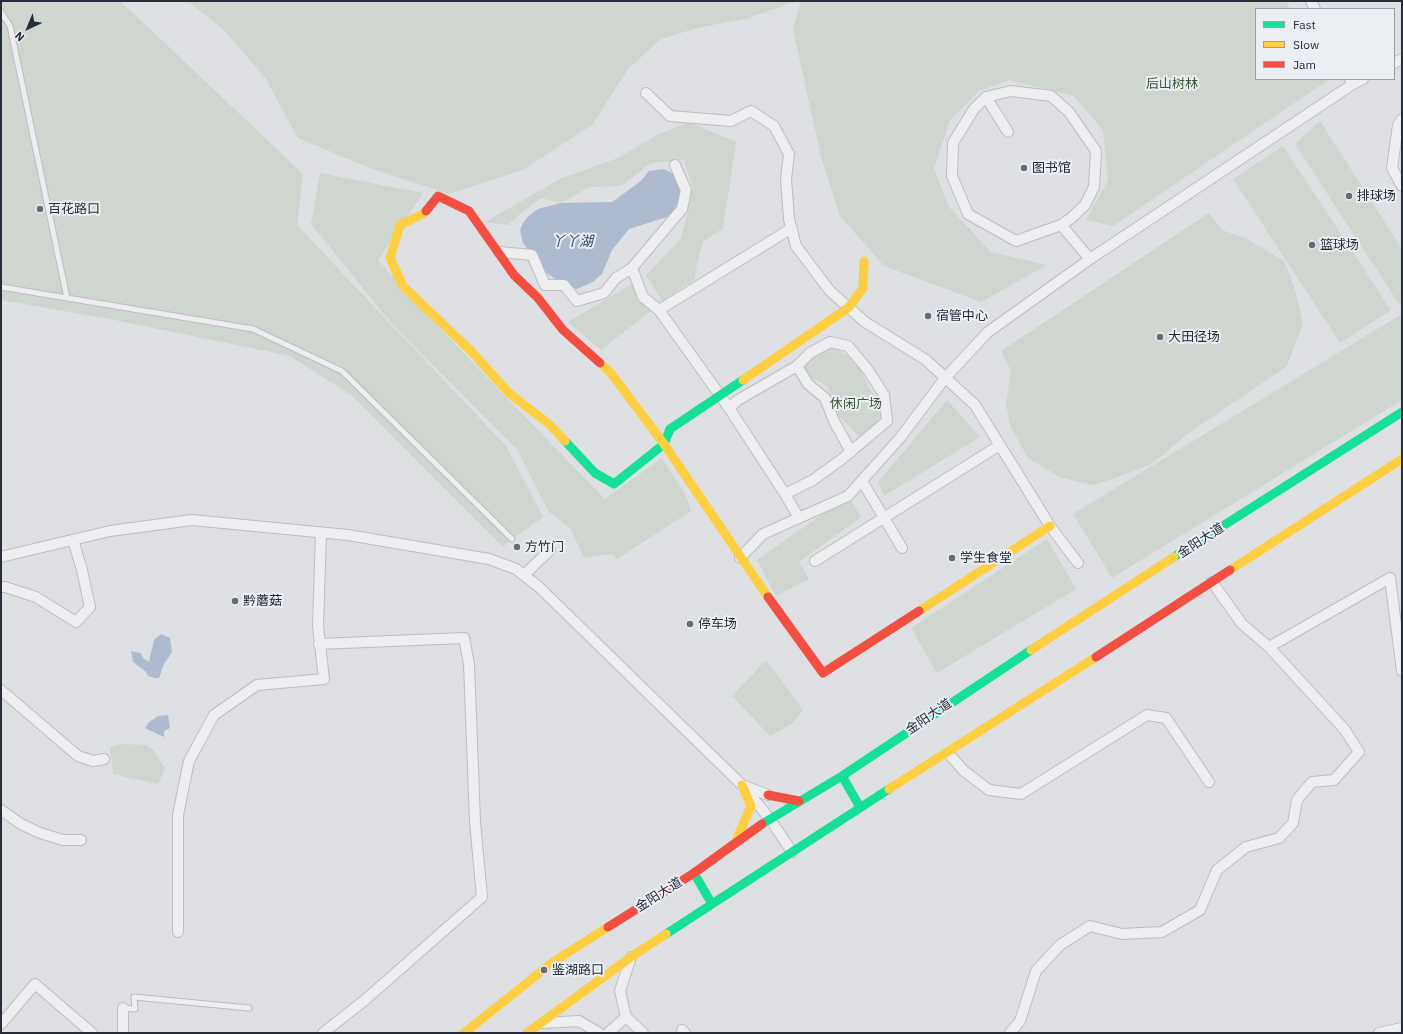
<!DOCTYPE html>
<meta charset="utf-8">
<style>
body{margin:0}
#map{position:relative;width:1403px;height:1034px;overflow:hidden;background:#dee0e3;font-family:"IBM Plex Sans",sans-serif}
canvas{display:block}
.frame{position:absolute;inset:0;border:2px solid #272c3a;pointer-events:none}
.legend{position:absolute;left:1255px;top:8px;width:140px;height:72px;box-sizing:border-box;background:#ebeef3;border:1px solid #9da0a9;margin:0;padding:5px 7px;list-style:none;font-size:12px;color:#272c3a}
.legend li{display:flex;align-items:center;gap:8px;height:20px}
.legend b{width:20px;border:1px solid #9da0a9}
.north{position:absolute;left:8px;top:8px;width:40px;height:40px;-webkit-text-stroke:3px #ebeef3;paint-order:stroke;rotate:224deg;font-size:11px;font-weight:700;line-height:16px;text-align:center;color:#272c3a}
.north::after{content:'';display:block;margin:auto;width:14px;height:18px;background:#272c3a;clip-path:polygon(50% 0,100% 100%,50% 72%,0 100%)}
</style>
<div id="map">
<canvas width="1403" height="1034"></canvas>
<div class="frame"></div>
<ul class="legend">
<li><b style="height:5px;background:#16e098"></b>Fast</li>
<li><b style="height:5px;background:#ffcf43"></b>Slow</li>
<li><b style="height:5px;background:#f24e42"></b>Jam</li>
</ul>
<div class="north">N</div>
</div>
<script>
const ctx = document.querySelector('canvas').getContext('2d');
ctx.lineJoin = 'round';
function fillPath(path, color) {
  ctx.fillStyle = color;
  ctx.fill(path, 'evenodd');
}
function poly(rows) {
  const path = new Path2D();
  for (const r of rows) {
    path.moveTo(r[0], r[1]);
    for (let i = 2; i < r.length; i += 2) path.lineTo(r[i], r[i + 1]);
  }
  return path;
}
function stroke(path, color, width, dash) {
  ctx.strokeStyle = color;
  ctx.lineWidth = width;
  ctx.lineCap = dash ? 'butt' : 'round';
  ctx.setLineDash(dash || []);
  ctx.stroke(path);
}
function label(font, color, halo, rows, align = 'center') {
  ctx.font = font + ' "IBM Plex Sans","Noto Sans SC",sans-serif';
  ctx.lineWidth = 4;
  ctx.setLineDash([]);
  ctx.textBaseline = 'middle';
  ctx.strokeStyle = halo;
  ctx.fillStyle = color;
  for (const [text, x, y, turn = 0] of rows) {
    ctx.save();
    ctx.translate(x, y);
    ctx.rotate((+turn || 0) * Math.PI / 180);
    ctx.textAlign = isNaN(turn) ? turn : align;
    if (halo) ctx.strokeText(text, 0, 0);
    ctx.fillText(text, 0, 0);
    ctx.restore();
  }
}
fillPath(poly([
 [1,1,120,1,149,28,303,174,297,225,506,446,543,517,512,539,503,547,351,395,290,356,110,319,1,300],
 [188,1,797,1,749,18,697,28,661,39,628,69,593,124,523,170,449,194,370,168,298,138,266,79,225,31],
 [801,1,1286,1,1290,9,1256,9,1256,79,1330,79,1113,226,1086,220,1108,180,1103,130,1074,96,1009,80,979,91,950,120,934,168,949,207,991,252,1047,265,981,302,884,266,840,216,821,157,793,29],
 [1320,121,1402,249,1402,302,1399,304,1295,144],
 [689,122,736,142,723,228,703,242,697,264,695,279,662,301,646,275,681,239,693,188,684,160,651,163,621,186,589,187,561,203,541,198,522,212,508,225,485,222,562,178,618,158,657,135],
 [1283,146,1391,310,1340,343,1233,179],
 [320,173,423,193,378,260,469,359,605,499,662,458,686,496,691,511,617,559,611,554,584,558,570,528,548,511,517,449,393,325,311,224],
 [1209,213,1222,230,1247,239,1284,261,1294,286,1303,323,1287,366,1186,435,1152,464,1115,478,1093,485,1061,478,1028,458,1010,426,1006,403,1011,371,1001,351],
 [634,283,652,310,601,350,568,322],
 [1402,314,1402,400,1112,578,1073,514],
 [835,348,850,357,861,370,868,387,879,401,881,414,878,426,861,438,839,416,827,386,802,373,808,360,819,350],
 [947,400,980,437,884,496,878,482],
 [848,496,861,517,799,562,809,579,776,596,757,560],
 [1047,539,1076,589,937,673,911,628],
 [766,660,803,710,793,723,770,736,732,696],
 [123,744,147,745,153,750,165,768,158,784,113,774,110,747]
]), '#ced6cf');
fillPath(poly([
 [663,169,677,175,682,188,678,207,667,217,629,229,612,250,602,274,593,282,577,289,564,285,545,272,523,243,520,230,523,223,528,216,538,209,561,203,612,202,641,181,649,171],
 [161,634,170,638,172,652,164,664,159,678,155,678,148,676,146,672,133,662,131,651,141,653,143,658,149,662,154,640],
 [168,715,170,728,164,731,164,737,145,728,149,722,158,716]
]), '#aebacd');
const lane = poly([
 [1,12,10,26,67,298],
 [1,287,253,329,342,371,512,539],
 [123,1008,135,1009,134,997,249,1008]
]);
const street = poly([
 [1311,1,1315,9],
 [1394,63,1402,59],
 [1353,84,1363,79],
 [646,93,670,116,731,121,751,111,774,126,789,154,786,179,789,219,796,246,830,291,865,322,926,360,975,405,1050,526,1078,563],
 [986,97,1008,132],
 [1402,119,1398,125,1392,168,1402,186],
 [1061,225,1070,219,1085,205,1094,187,1096,151,1069,112,1051,96,1011,91,986,97,974,109,953,143,952,176,968,214,1016,241,1061,225,1090,259],
 [499,252,532,255,545,285,564,285,577,301,604,293,616,278,632,268,643,297,659,310,729,408,738,400,797,366,810,353,830,342,848,346,868,370,884,395,887,421,842,459,813,480,785,494,799,518],
 [632,268,682,209,686,190,675,165],
 [659,310,792,228],
 [797,366,808,384,825,398,834,421,851,452],
 [729,408,785,494],
 [862,481,902,548],
 [1,557,110,531,192,520,348,535,489,559,516,569,539,587,742,785,768,795],
 [740,558,763,534,848,496,900,438,945,378,988,332,1090,259,1353,84,1350,79],
 [815,561,1000,445],
 [524,575,550,550],
 [1212,582,1242,624,1269,647,1390,578,1402,671],
 [1,587,5,587,36,597,76,622,90,607,82,570,73,540],
 [319,644,464,638,469,664,475,822,482,897,365,1000,323,1033],
 [1,690,78,756,93,761,104,759],
 [948,753,964,771,989,790,1021,794,1147,715,1166,718,1209,782],
 [751,796,770,819,792,852],
 [1,810,21,824,40,833,63,840,81,840],
 [178,932,178,815,189,761,214,715,257,685,324,679,318,626,321,533],
 [631,957,620,991,626,1017,643,1033],
 [123,1008,123,1033],
 [543,1023,579,1021,599,1033],
 [1,1024,35,984,92,1033],
 [682,1030,685,1033],
 [608,1033,626,1017],
 [1010,1033,1020,1021,1036,971,1060,945,1090,926,1122,934,1162,932,1200,910,1217,870,1246,847,1279,838,1293,823,1297,800,1312,782,1334,780,1359,752,1345,730,1269,647],
 [1379,1033,1402,1028]
]);
stroke(lane, '#bcbec1', 7);
stroke(street, '#bcbec1', 12);
stroke(lane, '#eeeef0', 5);
stroke(street, '#eeeef0', 10);
stroke(poly([
 [565,441,595,473,614,484,664,444,670,429,743,380],
 [1174,557,1402,412],
 [842,776,860,807],
 [762,824,842,776,1031,650],
 [694,873,712,904],
 [666,934,889,789]
]), '#16e098', 9);
stroke(poly([
 [426,211,423,214,400,225,390,258,403,286,471,351,509,393,549,424,565,441],
 [600,363,610,372,664,444,768,597],
 [743,380,848,308,863,288,864,261],
 [1230,570,1402,459],
 [919,611,1050,526],
 [1031,650,1174,557],
 [889,789,1096,657],
 [735,843,751,806,742,785],
 [464,1033,553,962,608,927],
 [527,1033,631,957,666,934]
]), '#ffcf43', 9);
stroke(poly([
 [426,211,438,196,469,211,514,275,538,298,563,330,600,363],
 [768,597,823,673,919,611],
 [1096,657,1230,570],
 [768,795,799,801],
 [608,927,694,873,762,824]
]), '#f24e42', 9);
for (const [x, y, r, color] of [
 [1024,168,4,"#676b75"],
 [1349,196,4,"#676b75"],
 [40,209,4,"#676b75"],
 [1312,245,4,"#676b75"],
 [928,316,4,"#676b75"],
 [1160,337,4,"#676b75"],
 [517,547,4,"#676b75"],
 [952,558,4,"#676b75"],
 [235,601,4,"#676b75"],
 [690,624,4,"#676b75"],
 [544,970,4,"#676b75"]
]) {
  const dot = new Path2D();
  dot.arc(x, y, r, 0, 2 * Math.PI);
  ctx.fillStyle = color;
  ctx.fill(dot);
  stroke(dot, '#ebeef3', 1.5);
}
label('13px', '#385536', '#ebeef3', [
 ["后山树林",1172,84],
 ["休闲广场",856,404]
]);
label('13px', '#272c3a', '#ebeef3', [
 ["图书馆",1032,168],
 ["排球场",1357,196],
 ["百花路口",48,209],
 ["篮球场",1320,245],
 ["宿管中心",936,316],
 ["大田径场",1168,337],
 ["方竹门",525,547],
 ["学生食堂",960,558],
 ["黔蘑菇",243,601],
 ["停车场",698,624],
 ["鉴湖路口",552,970]
], 'left');
label('13px', '#272c3a', '#ebeef3', [
 ["金阳大道",1201,541,-33],
 ["金阳大道",929,717,-34],
 ["金阳大道",659,895,-32]
]);
label('italic 14px', '#35466a', '#ebeef3', [
 ["丫丫湖",572,242]
]);
</script>
